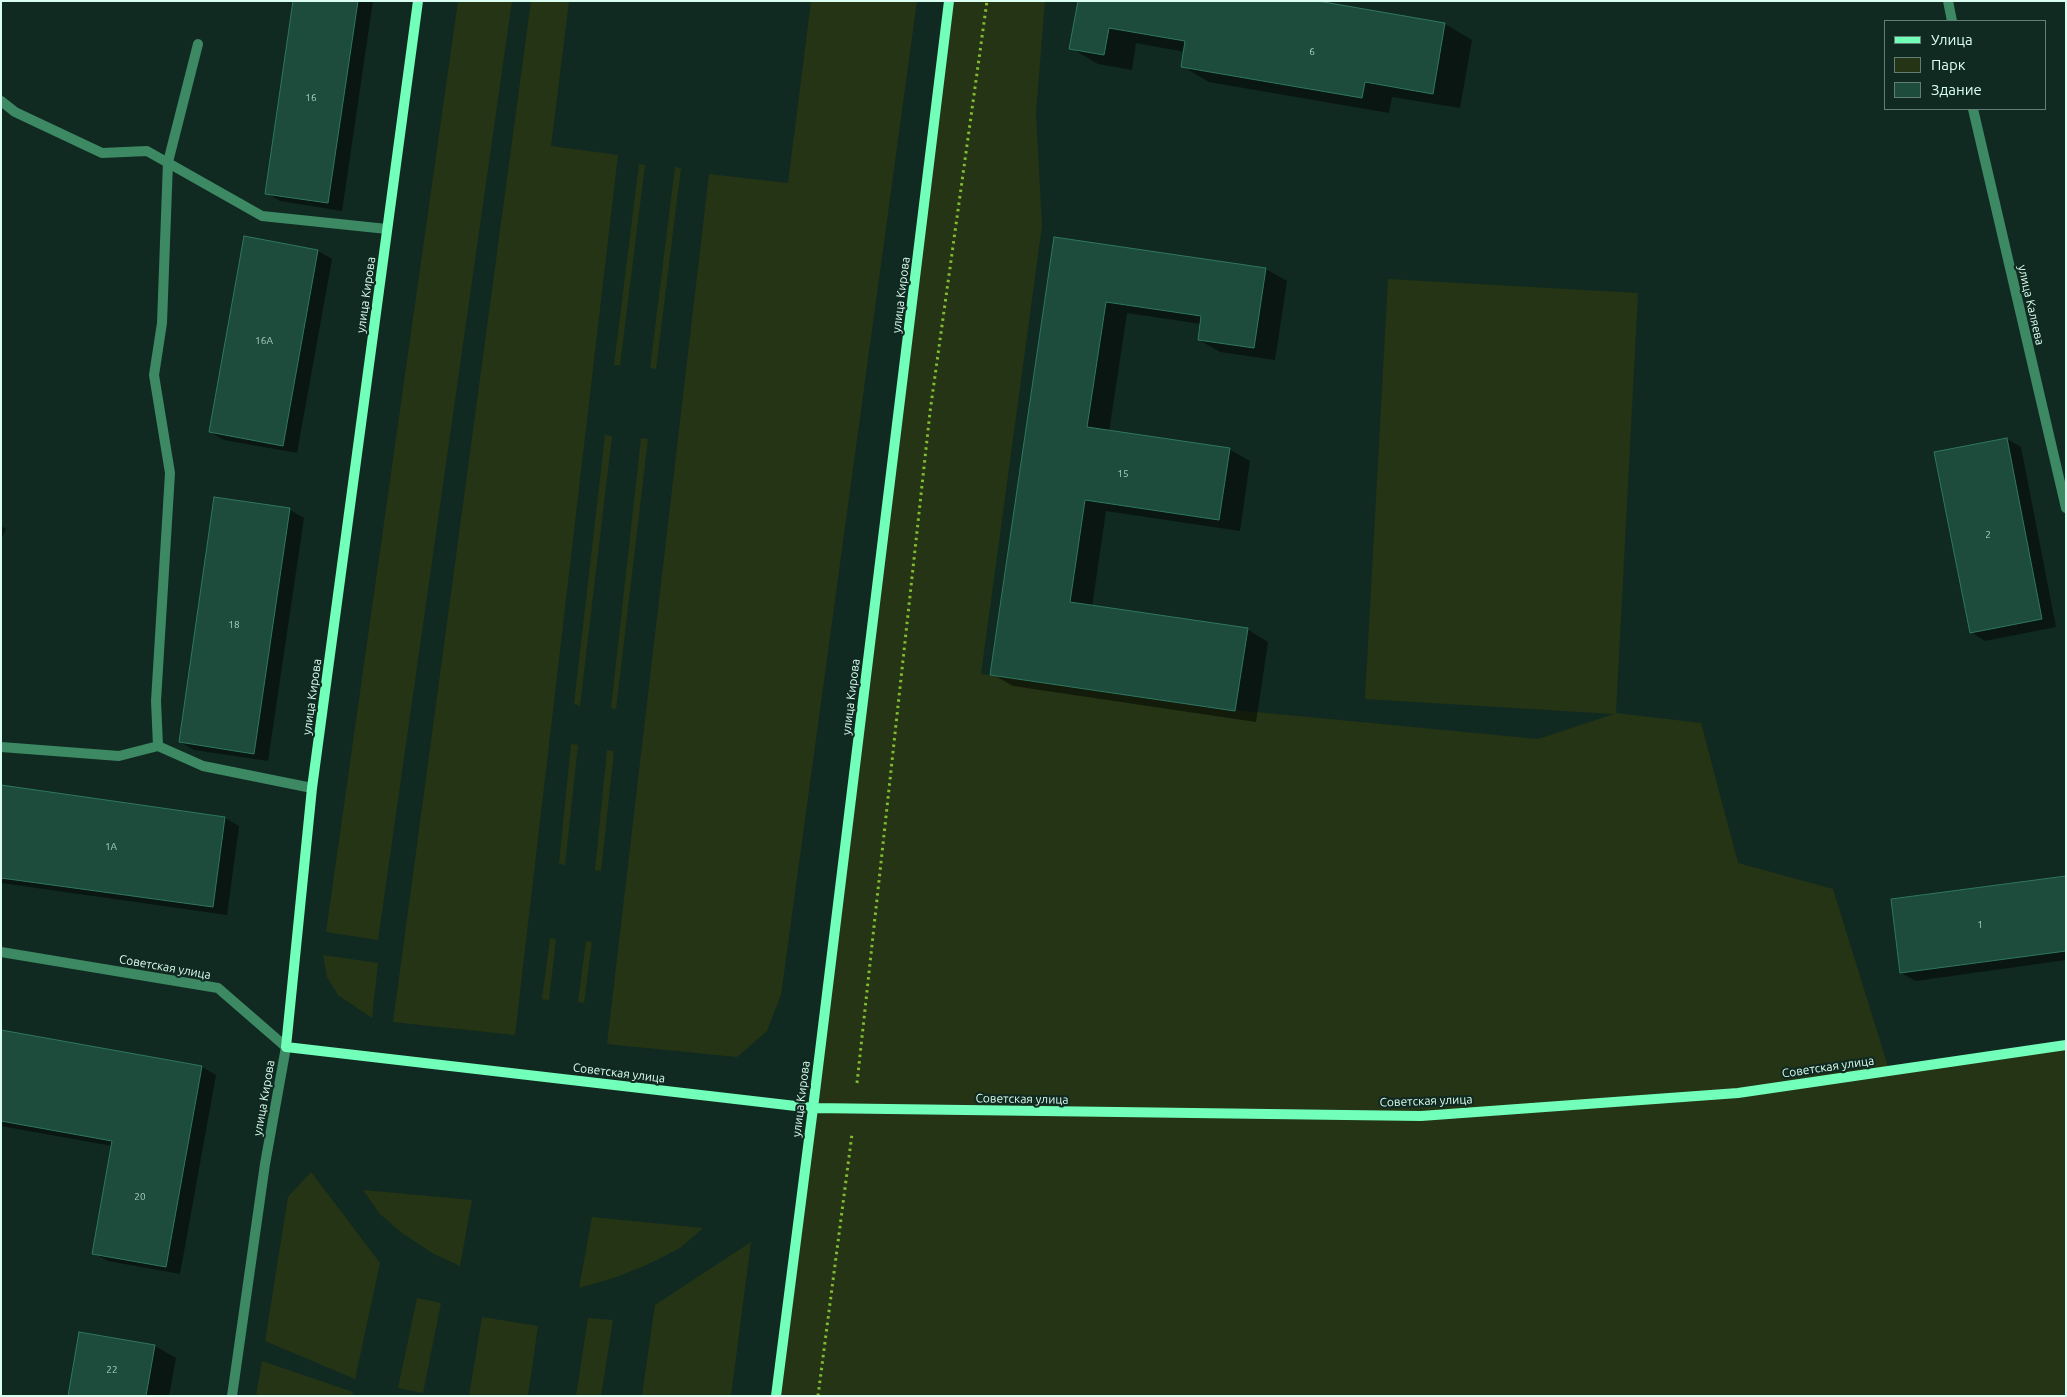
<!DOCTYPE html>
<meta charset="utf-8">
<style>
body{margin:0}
#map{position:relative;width:2067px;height:1397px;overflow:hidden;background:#112a21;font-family:Ubuntu,sans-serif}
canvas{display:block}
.frame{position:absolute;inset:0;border:2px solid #dafff0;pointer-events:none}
.legend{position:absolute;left:1884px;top:20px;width:162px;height:90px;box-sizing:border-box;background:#112a21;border:1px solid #617f74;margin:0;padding:6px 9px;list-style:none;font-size:15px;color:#dafff0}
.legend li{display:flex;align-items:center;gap:10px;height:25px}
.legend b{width:25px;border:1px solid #617f74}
</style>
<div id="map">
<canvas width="2067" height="1397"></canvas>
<div class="frame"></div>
<ul class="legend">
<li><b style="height:6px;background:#71ffb9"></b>Улица</li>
<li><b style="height:14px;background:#253414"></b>Парк</li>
<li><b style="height:14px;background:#1d4b3c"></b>Здание</li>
</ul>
</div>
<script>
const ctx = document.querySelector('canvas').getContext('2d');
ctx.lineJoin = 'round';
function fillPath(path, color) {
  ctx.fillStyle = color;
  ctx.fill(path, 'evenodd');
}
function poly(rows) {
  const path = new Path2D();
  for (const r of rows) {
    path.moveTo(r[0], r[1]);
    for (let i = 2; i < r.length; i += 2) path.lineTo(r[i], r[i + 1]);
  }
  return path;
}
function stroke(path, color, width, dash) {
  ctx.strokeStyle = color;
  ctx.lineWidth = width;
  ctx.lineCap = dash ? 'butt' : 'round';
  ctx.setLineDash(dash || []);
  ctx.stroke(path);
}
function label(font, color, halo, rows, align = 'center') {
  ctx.font = font + ' Ubuntu,sans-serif';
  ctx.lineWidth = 4.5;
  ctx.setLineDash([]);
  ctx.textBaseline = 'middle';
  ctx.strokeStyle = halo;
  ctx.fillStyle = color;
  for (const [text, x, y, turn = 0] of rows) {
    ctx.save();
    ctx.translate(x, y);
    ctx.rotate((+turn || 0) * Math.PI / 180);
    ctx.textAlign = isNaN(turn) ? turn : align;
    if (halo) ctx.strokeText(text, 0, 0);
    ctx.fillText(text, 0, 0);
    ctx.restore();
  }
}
fillPath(poly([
 [458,1,512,1,378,940,326,932],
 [531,1,569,1,551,146,618,155,515,1035,393,1022],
 [811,1,917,1,781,995,767,1031,737,1057,607,1044,709,174,788,183],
 [949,1,1045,1,1036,113,1042,226,981,674,1235,710,1538,739,1614,714,1365,699,1388,279,1638,293,1616,713,1701,723,1738,863,1833,889,1889,1070,2066,1045,2066,1396,776,1396],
 [639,164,645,165,620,365,614,365],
 [675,167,681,168,656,369,650,368],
 [605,435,612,436,580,706,574,704],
 [641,438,648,439,616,709,611,708],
 [571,744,578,745,565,865,559,864],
 [607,750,614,751,601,871,595,870],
 [550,938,556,939,549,1000,542,999],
 [586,941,592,942,584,1003,578,1002],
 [323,955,378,963,372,1018,338,995,327,977],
 [311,1172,380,1263,355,1379,265,1341,288,1197],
 [363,1190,472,1200,460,1266,434,1254,402,1233,380,1214],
 [592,1217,703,1228,680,1248,653,1262,617,1277,579,1288],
 [751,1242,731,1396,642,1396,655,1305],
 [417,1298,441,1303,423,1393,398,1388],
 [482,1317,538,1326,528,1396,469,1396],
 [588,1318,613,1320,601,1396,576,1396],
 [262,1361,353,1392,352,1396,256,1396]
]), '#253414');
fillPath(poly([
 [294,1,373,1,342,211,280,201,266,193],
 [1079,1,1445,24,1472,40,1460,108,1392,97,1389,113,1209,82,1182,66,1185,52,1136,43,1132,70,1098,64,1071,48],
 [1055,238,1266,269,1287,281,1275,360,1220,352,1199,340,1201,324,1127,313,1109,432,1229,449,1250,461,1240,531,1106,511,1092,607,1247,629,1268,642,1256,722,1013,686,992,674],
 [318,251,332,259,297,453,224,440,210,432],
 [2007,439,2021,447,2056,627,1985,641,1971,632],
 [215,498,290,510,304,518,268,761,194,750,180,742],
 [1,526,6,529,1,540],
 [1,787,225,818,239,826,227,915,1,883],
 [2066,877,2066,960,1916,981,1901,973],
 [1,1031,202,1067,216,1075,180,1274,108,1261,93,1253,112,1146,1,1126],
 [155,1346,176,1358,169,1396,70,1396]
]), '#0007');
const building = poly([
 [293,1,358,1,328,203,265,194,293,1],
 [1078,1,1318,1,1445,23,1433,94,1365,82,1362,98,1181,67,1185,41,1109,28,1104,55,1069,49,1078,1],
 [244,236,318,250,283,446,209,432,244,236],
 [1054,237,1266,268,1254,348,1198,340,1201,316,1106,302,1087,427,1230,448,1219,520,1085,500,1070,602,1248,628,1235,711,990,675,1054,237],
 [2007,438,2042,619,1970,633,1934,452,2007,438],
 [214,497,290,508,254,754,179,742,214,497],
 [1,785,225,817,213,907,1,878,1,785],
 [2066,876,2066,951,1900,973,1891,899,2066,876],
 [1,1030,202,1066,166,1267,92,1254,112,1141,1,1121,1,1030],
 [79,1332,155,1345,146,1396,68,1396,79,1332]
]);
fillPath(building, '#1d4b3c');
stroke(building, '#2f7760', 1);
stroke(poly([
 [857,1083,930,412,987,1],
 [818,1396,852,1134]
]), '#81bc31', 3, [2.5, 4]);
stroke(poly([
 [198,44,168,162,162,323,154,375,170,473,156,701,158,746,203,766,312,788],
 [1,101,15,112,102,153,147,151,262,216,387,229],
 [1,747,119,756,158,746]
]), '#3c8964', 10);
stroke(poly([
 [1948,1,1952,21],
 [1973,109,2066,508],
 [1,952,218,988,286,1047,265,1164,232,1396]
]), '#3c8964', 10);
stroke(poly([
 [418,1,312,788,286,1047,813,1108,1421,1116,1738,1093,2066,1045],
 [776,1396,813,1108,949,1]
]), '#71ffb9', 10);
label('10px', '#abd2c3', null, [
 ["6",1312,52],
 ["16",311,98],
 ["16А",264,341],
 ["15",1123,474],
 ["2",1988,535],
 ["18",234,625],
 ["1А",111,847],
 ["1",1980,925],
 ["20",140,1197],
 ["22",112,1370]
]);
label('12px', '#dafff0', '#112a21', [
 ["улица Кирова",366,295,-82],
 ["улица Кирова",901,295,-83],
 ["улица Каляева",2031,305,77],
 ["улица Кирова",312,697,-82],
 ["улица Кирова",851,697,-83],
 ["Советская улица",165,967,10],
 ["Советская улица",1828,1067,-8],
 ["Советская улица",619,1073,7],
 ["улица Кирова",264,1098,-80],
 ["улица Кирова",801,1099,-83],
 ["Советская улица",1022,1099,1],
 ["Советская улица",1426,1101,-2]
]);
</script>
